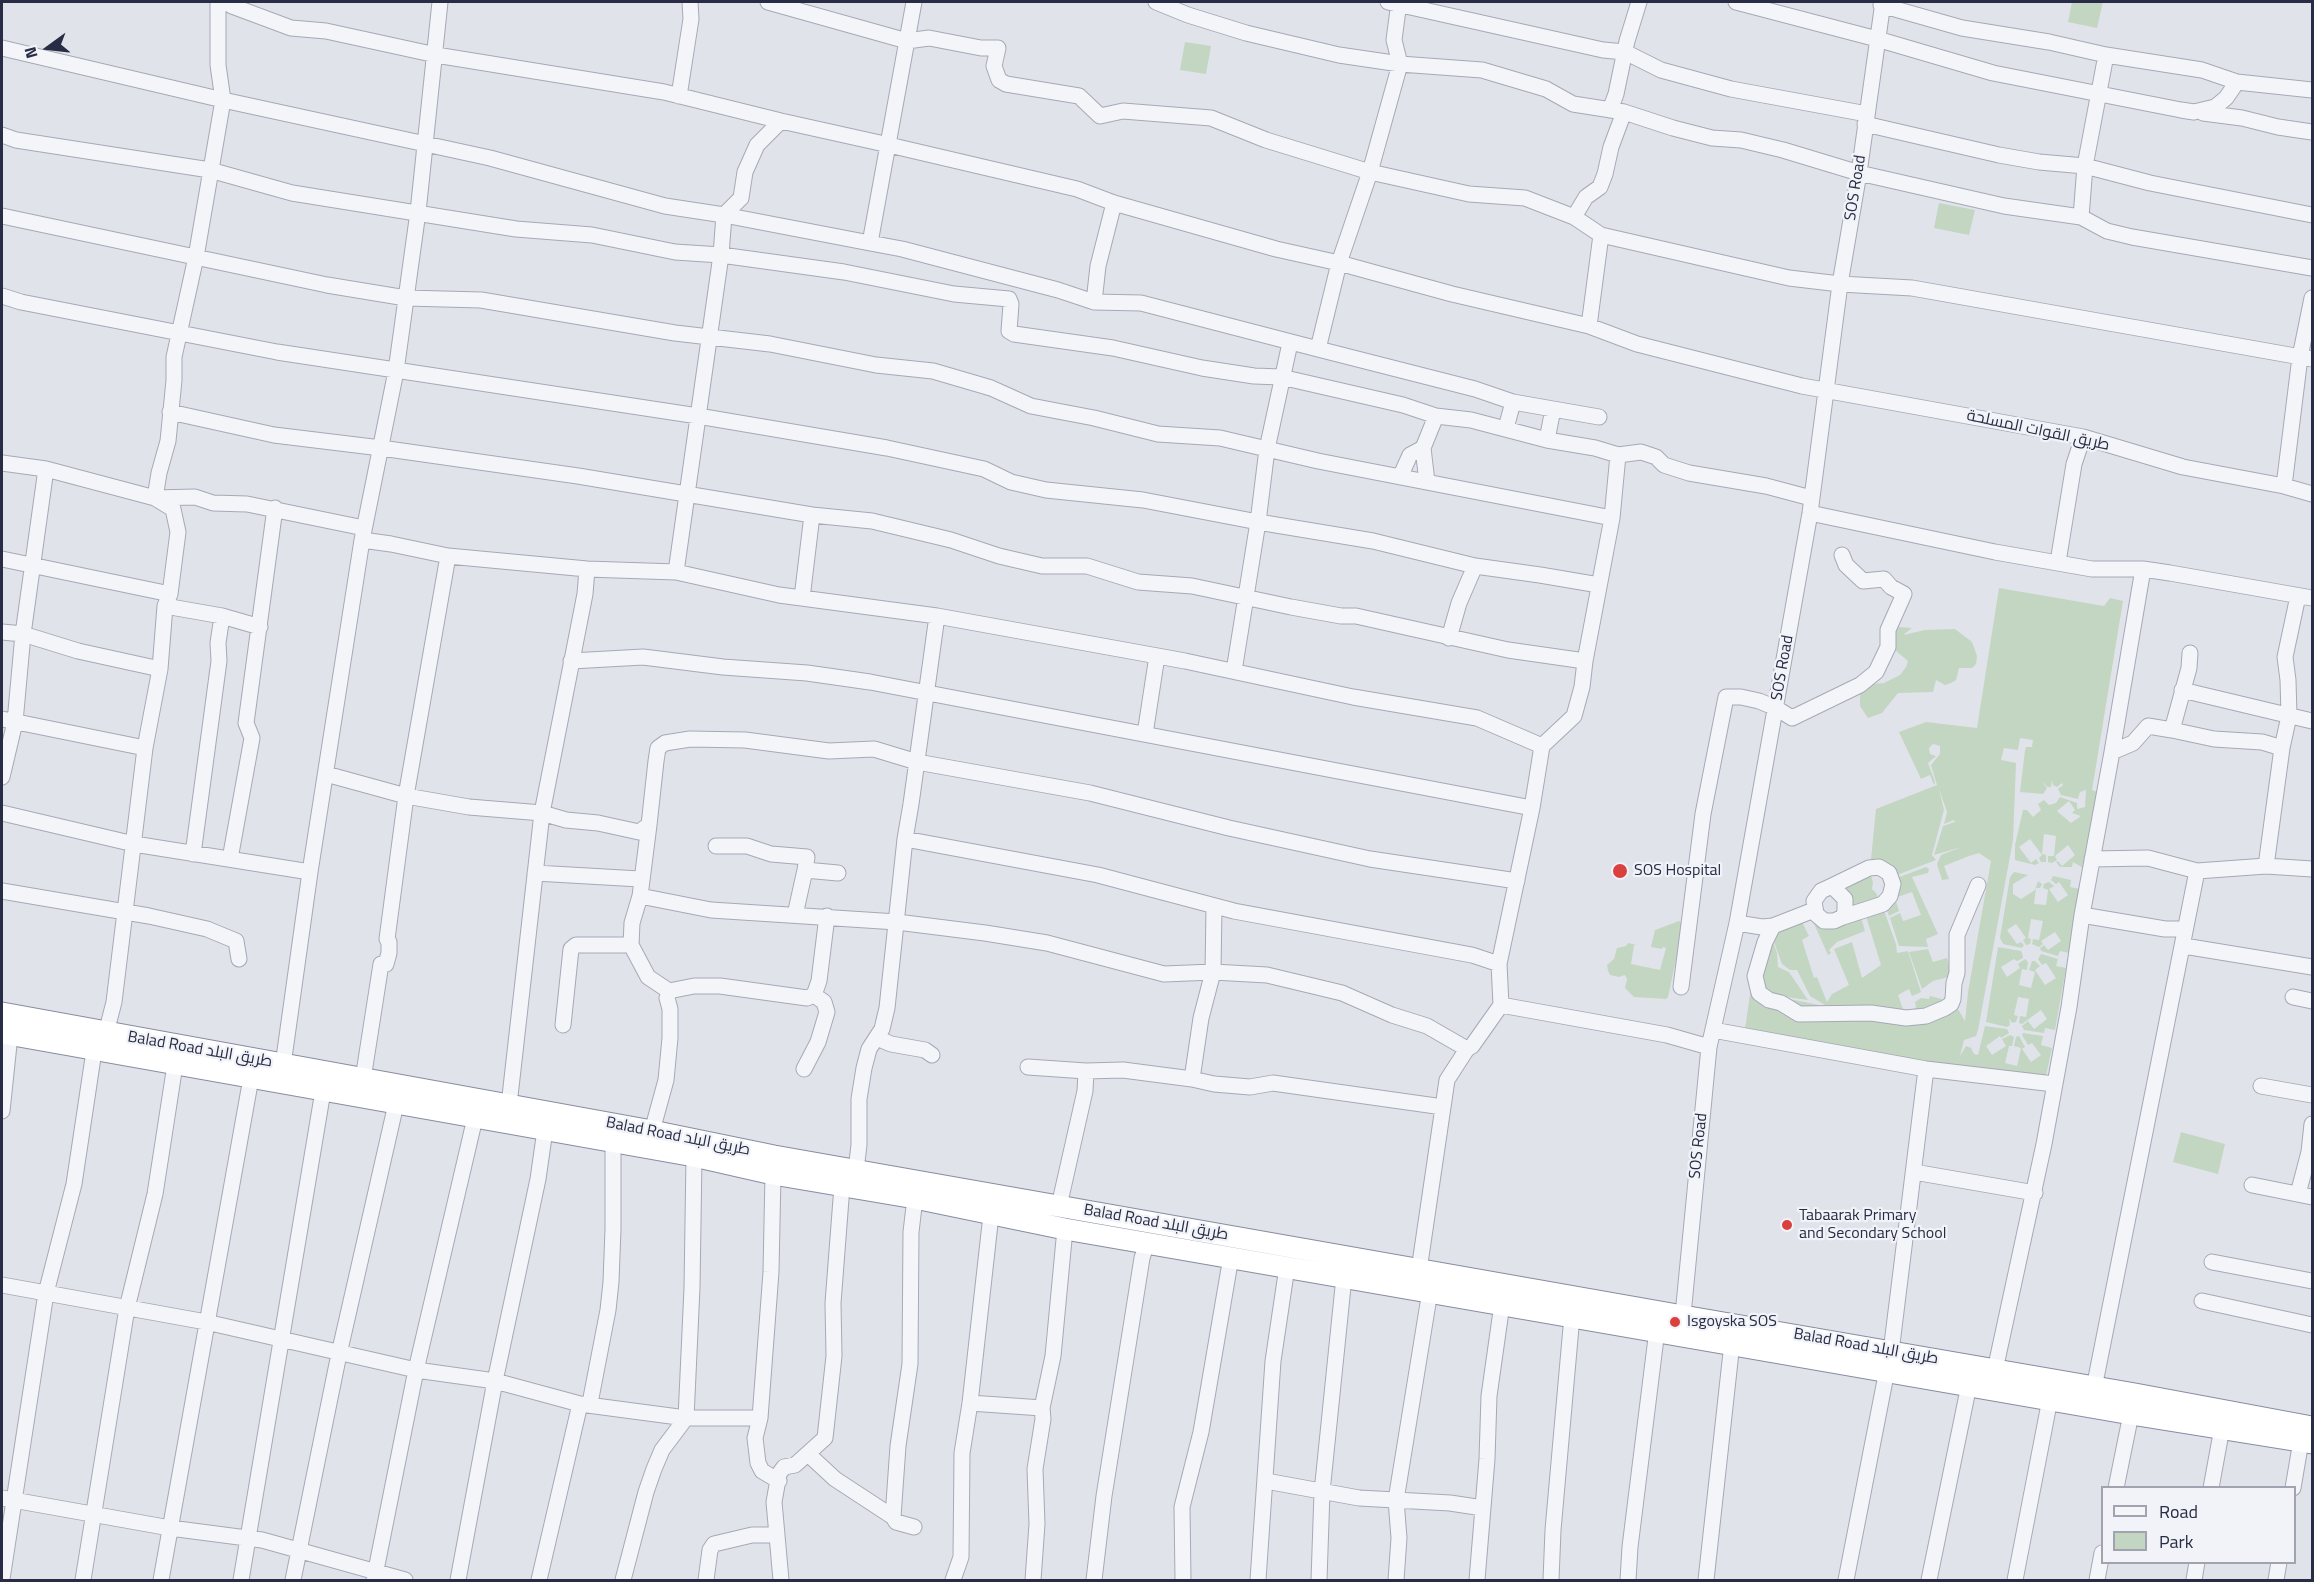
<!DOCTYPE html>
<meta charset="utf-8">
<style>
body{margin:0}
#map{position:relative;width:2314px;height:1582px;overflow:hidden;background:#e1e3eb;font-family:"Titillium Web",sans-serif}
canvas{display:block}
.frame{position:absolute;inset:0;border:3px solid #282d45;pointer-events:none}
.legend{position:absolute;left:2101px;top:1486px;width:195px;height:78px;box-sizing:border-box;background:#f1f3f8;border:2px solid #a1a4b0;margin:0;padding:8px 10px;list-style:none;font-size:18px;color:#282d45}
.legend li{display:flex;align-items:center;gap:12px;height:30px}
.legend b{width:30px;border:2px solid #a1a4b0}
.north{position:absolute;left:18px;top:18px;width:60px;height:60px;-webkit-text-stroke:4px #f1f3f8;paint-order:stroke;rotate:255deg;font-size:16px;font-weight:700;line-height:24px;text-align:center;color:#282d45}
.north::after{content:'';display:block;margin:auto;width:21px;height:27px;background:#282d45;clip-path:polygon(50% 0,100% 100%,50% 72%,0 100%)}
</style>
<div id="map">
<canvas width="2314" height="1582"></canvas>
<div class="frame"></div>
<ul class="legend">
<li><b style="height:8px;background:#f4f5f9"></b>Road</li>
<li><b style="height:16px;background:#c3d6c2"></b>Park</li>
</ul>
<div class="north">N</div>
</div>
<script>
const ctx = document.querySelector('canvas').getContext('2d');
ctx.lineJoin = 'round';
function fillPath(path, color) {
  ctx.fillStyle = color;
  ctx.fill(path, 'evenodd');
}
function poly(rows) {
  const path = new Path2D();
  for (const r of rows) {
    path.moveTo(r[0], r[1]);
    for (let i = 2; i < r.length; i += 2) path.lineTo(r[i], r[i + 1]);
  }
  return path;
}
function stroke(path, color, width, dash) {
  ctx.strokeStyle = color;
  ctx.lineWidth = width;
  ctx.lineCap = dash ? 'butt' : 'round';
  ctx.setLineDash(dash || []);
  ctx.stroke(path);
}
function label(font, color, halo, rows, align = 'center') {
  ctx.font = font + ' "Titillium Web",Cairo,sans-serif';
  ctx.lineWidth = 4.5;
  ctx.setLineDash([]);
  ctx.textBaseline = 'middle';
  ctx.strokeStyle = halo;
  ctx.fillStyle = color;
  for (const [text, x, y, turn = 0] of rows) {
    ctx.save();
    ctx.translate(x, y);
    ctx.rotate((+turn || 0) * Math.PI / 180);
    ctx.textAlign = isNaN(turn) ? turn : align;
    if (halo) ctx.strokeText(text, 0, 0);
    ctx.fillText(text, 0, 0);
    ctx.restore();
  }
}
fillPath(poly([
 [2072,2,2103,2,2097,28,2068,22],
 [1185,42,1211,46,1206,74,1180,70],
 [1939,203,1975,210,1969,235,1934,228],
 [1999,588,2104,606,2110,598,2123,601,2092,790,2097,792,2069,953,2060,951,2058,956,2041,951,2040,948,2044,945,2048,950,2061,941,2055,932,2041,941,2043,944,2039,947,2032,944,2033,939,2039,940,2043,921,2031,919,2028,938,2031,939,2030,944,2026,945,2023,940,2026,938,2016,924,2007,930,2017,944,2021,942,2024,945,2022,948,2003,944,2000,938,2010,877,2014,872,2028,875,2013,884,2013,894,2021,899,2035,890,2038,881,2042,884,2040,888,2036,888,2034,904,2046,905,2048,890,2043,888,2044,884,2049,882,2054,886,2049,889,2058,902,2068,895,2059,882,2056,884,2051,880,2053,876,2071,880,2070,887,2080,889,2083,868,2073,862,2072,867,2060,867,2056,862,2058,861,2062,866,2075,855,2068,845,2055,856,2057,860,2052,863,2048,862,2048,856,2054,856,2056,836,2044,834,2042,854,2046,855,2046,862,2041,862,2039,858,2042,855,2030,839,2019,847,2031,863,2036,859,2039,863,2035,865,2015,860,2015,845,2023,810,2027,810,2033,817,2041,810,2038,804,2044,800,2049,805,2056,803,2060,797,2077,803,2077,809,2085,807,2086,790,2080,792,2078,799,2061,795,2058,789,2063,785,2062,783,2057,787,2053,785,2052,780,2051,787,2048,787,2042,782,2047,788,2043,794,2020,792,2025,750,2026,747,2032,747,2033,740,2020,738,2018,750,2004,748,2001,760,2016,763,2013,840,1978,1030,1976,1036,1964,1040,1960,1056,1966,1046,1971,1048,1974,1054,1978,1055,1985,1026,2007,1029,2009,1033,2001,1038,2000,1036,1986,1046,1992,1055,2006,1046,2002,1039,2010,1035,2014,1037,2012,1046,2009,1046,2005,1063,2017,1066,2021,1048,2014,1046,2016,1037,2019,1036,2025,1047,2022,1049,2031,1062,2041,1055,2032,1043,2028,1045,2022,1035,2023,1033,2043,1036,2041,1045,2052,1048,2044,1085,1989,1075,1955,1075,1745,1029,1759,933,1763,931,1763,937,1753,980,1755,999,1761,989,1768,993,1763,985,1761,973,1768,942,1772,939,1777,953,1778,967,1789,972,1808,1000,1771,995,1828,1007,1810,996,1797,970,1790,970,1782,964,1769,928,1795,919,1801,920,1809,936,1802,940,1814,978,1817,977,1827,1002,1832,994,1849,985,1834,949,1852,942,1862,978,1881,965,1865,913,1882,905,1896,944,1897,953,1908,951,1921,992,1912,996,1909,989,1898,995,1904,1012,1916,1008,1915,1002,1921,998,1929,999,1930,996,1942,999,1945,1008,1955,1004,1965,1021,1968,992,1991,861,1979,853,1969,856,1944,866,1949,879,1942,880,1937,864,1941,855,1962,847,1934,855,1943,826,1955,822,1954,820,1944,824,1947,812,1939,789,1944,810,1932,855,1936,860,1892,877,1882,867,1873,866,1872,867,1871,859,1876,809,1937,785,1931,765,1940,754,1940,746,1933,744,1929,748,1930,754,1936,756,1928,763,1935,782,1934,785,1930,775,1921,779,1899,732,1926,722,1977,728],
 [2069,801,2075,810,2072,813,2081,816,2071,823,2057,811],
 [1899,627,1912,628,1903,635,1925,630,1955,629,1972,642,1977,656,1976,664,1972,668,1959,668,1956,680,1951,683,1945,685,1936,680,1933,692,1898,693,1882,713,1868,718,1860,706,1860,694,1873,684,1884,683,1900,675,1906,667,1908,661,1896,651,1895,629],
 [1926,867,1929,869,1928,873,1912,877,1938,934,1926,939,1928,947,1899,946,1890,918,1900,913,1903,921,1921,915,1912,892,1895,898,1899,911,1889,916,1885,904,1894,879],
 [1870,871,1873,883,1872,889,1876,893,1881,903,1845,916,1841,887],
 [1860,914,1865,931,1837,942,1829,950,1831,953,1828,955,1811,917],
 [1679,921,1682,923,1681,937,1668,997,1666,999,1634,997,1625,988,1627,979,1625,975,1619,977,1610,975,1608,971,1607,965,1614,959,1617,948,1626,946,1628,943,1637,945,1634,945,1631,964,1660,970,1666,948,1663,947,1662,949,1651,947,1655,930],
 [1998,947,2021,951,2022,953,2023,958,2017,961,2014,959,2001,967,2007,977,2020,968,2018,964,2025,959,2028,962,2027,970,2022,969,2019,985,2031,988,2035,972,2029,970,2032,961,2035,961,2040,966,2035,970,2045,985,2056,978,2046,963,2042,965,2038,959,2041,954,2058,959,2056,966,2066,968,2055,1030,2045,1028,2044,1033,2024,1030,2022,1026,2028,1021,2034,1029,2047,1019,2041,1010,2022,1024,2019,1023,2020,1016,2026,1017,2029,999,2018,997,2014,1015,2018,1016,2016,1022,2012,1023,2009,1018,2010,1025,2007,1027,1986,1022],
 [1928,949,1933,962,1947,958,1952,976,1933,981,1922,989,1909,952],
 [2181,1132,2225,1144,2218,1174,2173,1162]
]), '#c3d6c2');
const minor = poly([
 [225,2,232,6,291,28,326,31,436,55,664,92,781,121,889,145,1077,189,1114,203,1276,249,1339,263,1452,294,1589,326,1637,344,1802,386,2083,437,2183,467,2284,486,2312,494],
 [768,2,907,41,929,38,981,48,998,48,994,66,999,80,1006,84,1079,96,1100,116,1123,111,1211,118,1266,140,1370,172,1469,194,1525,198,1574,217],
 [1156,2,1188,15,1246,33,1339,55,1400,64,1482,70,1546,89,1573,104,1624,112,1673,128,1712,138,1741,140,1783,150,1859,173,2004,206,2081,217,2107,231,2132,237,2312,268],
 [1388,2,1603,50,1625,52,1661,70,1731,89,1867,114],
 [1736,2,1877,39,1993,73,2181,110,2194,112,2215,107,2226,98,2237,82],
 [1881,5,1962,28,2049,42,2106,55,2202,70,2237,82,2312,90],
 [2,48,223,100,490,158,665,206,724,215,870,243,914,2],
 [679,96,691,19,690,2],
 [1610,110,1616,94,1627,41,1639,2],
 [2203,113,2242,118,2278,127,2312,132],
 [1865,124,1999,155,2039,162,2085,166,2150,183,2312,215],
 [2,135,16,140,210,170,292,193,516,229,592,235,675,252,721,255,844,272,954,294,1009,299,1011,304,1009,331,1014,334,1113,348,1202,368,1254,376,1281,377,1403,405,1436,416,1471,420,1547,440,1595,448,1618,455,1641,452,1656,457,1664,465,1689,473,1766,486,1811,498],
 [2,216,327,285,406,298,481,300,675,333,770,344,876,365,933,371,991,388,1031,406,1094,418,1158,434,1220,438,1318,461,1612,518],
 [2081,217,2085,166,2106,55],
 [1601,235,1789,278,1840,284,1912,288,2312,359],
 [870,243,902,249,1058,290,1094,302,1141,303,1318,349,1339,263,1370,172,1400,64,1394,40,1399,2],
 [2,296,21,302,277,352,698,416,887,448,984,469,1011,482,1046,490,1143,500,1258,522,1234,671],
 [1094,302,1098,266,1114,203],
 [1589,326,1601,235,1574,217,1586,197,1600,187,1605,174,1611,147,1624,112],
 [1290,343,1267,449,1258,522,1373,541,1475,566,1540,575,1599,585],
 [1318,349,1475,389,1513,402],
 [1553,409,1599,417],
 [170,412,274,435,381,448,578,476,812,515,872,521,951,540,999,556,1042,566,1087,566,1138,582,1192,586,1291,607,1341,616,1356,616,1508,650,1585,661],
 [1506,428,1513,402,1553,409,1547,440],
 [1423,448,1427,482],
 [2,463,46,469,155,498,195,497,213,503,247,504,364,528],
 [1400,477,1410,455,1423,448,1436,416],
 [2284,486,2300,357,2312,298],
 [1810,513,1995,552,2092,569,2143,569,2170,573,2312,598],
 [362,540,391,544,448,556,587,569],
 [2,559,170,594],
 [2058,562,2074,464,2083,437],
 [676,572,721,255,724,215,741,198,745,172,757,145,781,121],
 [802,598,812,515],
 [165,606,222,616,260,627],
 [2,632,23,634,78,651,160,669],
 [1449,638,1459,603,1475,566],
 [571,661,643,657,723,667,807,673,870,682,1532,808],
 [2182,690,2312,721],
 [2,719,145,748],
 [2172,730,2214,739,2262,742,2282,748],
 [1145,734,1157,656],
 [2112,752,2133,743,2148,726,2172,730,2189,668,2190,653],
 [326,774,406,796,469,807,542,813,566,820,598,823,639,832,649,825],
 [2,777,15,722,23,634,46,469],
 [2,813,134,844,310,872],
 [905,839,1098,875,1234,911,1472,955,1499,964],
 [716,846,747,846,771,854,807,857,805,870,838,873],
 [193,854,219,661,218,643,222,616],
 [230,859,252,738,246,723,275,508],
 [2092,859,2148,858,2197,871,2266,866,2312,869],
 [2266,866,2282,748,2289,716,2288,680,2285,657,2298,596],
 [535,873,640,879],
 [1834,885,1869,868,1879,867,1889,873,1893,884,1890,896,1883,904,1843,917],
 [1834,885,1835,889,1845,899,1845,911,1843,917,1834,921,1824,921,1816,914,1814,901,1821,891,1834,885],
 [2,891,149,916,207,929,236,941,239,959],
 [640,896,711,910,897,922,985,933,1047,943,1164,974,1213,972,1214,907],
 [795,915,805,870],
 [2082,915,2165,929,2184,929],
 [1737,923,1762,927,1773,926,1814,910],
 [1773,926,1765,942,1755,976,1759,993,1769,1000,1781,1003,1799,1014,1871,1013,1906,1018,1926,1016,1945,1008,1951,1004,1953,999,1954,983,1957,973,1957,935,1978,885],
 [2184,946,2312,967],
 [1681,987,1703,814,1726,697,1741,697,1759,701,1776,708,1792,718,1860,685,1876,672,1888,647,1888,630,1904,594,1891,587,1884,579,1863,581,1846,565,1842,555],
 [669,991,694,986,720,986,807,998,814,995,819,981,827,916],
 [2293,997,2312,1001],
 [1501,1005,1667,1035,1709,1047],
 [563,1025,571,949,576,945,631,945],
 [1713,1030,1926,1069,2054,1084],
 [106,1033,114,1002,145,748,160,669,165,606,170,594,178,532,173,509,155,498,159,473,168,441,174,380,174,357,196,257,223,100,218,65,218,2],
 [877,1038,891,1044,925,1050,932,1055],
 [283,1065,310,872,362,540,396,371,418,212,440,2],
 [1028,1067,1086,1071,1123,1070,1192,1079,1214,1084,1250,1087,1273,1083,1287,1085,1443,1107],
 [804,1069,818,1042,827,1012,824,1002,814,995],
 [363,1079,381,964,386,964,389,953,389,942,387,939,406,796,448,556],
 [1192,1079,1201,1018,1213,972,1267,975,1342,993,1392,1015,1427,1026,1467,1049],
 [2261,1086,2312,1095],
 [509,1105,542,813,585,594,587,569,676,572,779,595,937,616],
 [2,1111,10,1035],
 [652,1131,666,1080,670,1038,670,1009,667,998,669,991,648,977,631,945,632,923,640,896,649,825,656,761,658,748,665,743,690,739,745,740,829,751,874,749,917,762,1090,793,1229,828,1370,859,1517,881],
 [694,1156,692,1288,686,1418,760,1418],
 [856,1170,859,1145,859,1099,864,1068,869,1049,882,1029,887,1008,905,839,911,804,937,616,1185,661,1353,697,1477,718,1542,746],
 [1914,1172,2035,1193],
 [773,1174,771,1272,760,1418,755,1438,758,1463,762,1471,779,1481],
 [2252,1185,2312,1197],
 [2298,1194,2309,1152,2312,1124],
 [1059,1206,1085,1091,1086,1071],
 [2212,1262,2312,1281],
 [1419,1270,1447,1080,1467,1049,1472,1046,1501,1005,1499,964,1532,808,1542,746,1574,716,1582,687,1585,661,1612,518,1618,455],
 [2,1285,206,1322,416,1370,495,1381,580,1404,686,1418,662,1450,654,1469,646,1492,623,1580],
 [2202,1301,2312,1325],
 [1682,1325,1709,1047,1737,923,1810,513,1840,284,1859,173,1883,2],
 [1891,1352,1926,1069],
 [1995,1370,2044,1144,2069,1007,2082,915,2112,752,2143,569],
 [2094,1388,2197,871],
 [590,1403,608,1310,611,1282,613,1229,613,1142],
 [970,1403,1042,1408],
 [808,1454,835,1479,893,1517,896,1522,914,1527],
 [1266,1481,1359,1498,1450,1503,1483,1508],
 [2116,1488,2131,1414],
 [2211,1488,2222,1428],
 [2293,1488,2301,1441],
 [2,1498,170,1528,262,1540,405,1580],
 [893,1517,898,1446,910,1364,911,1232,915,1198],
 [2,1579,46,1293,74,1184,94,1051],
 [83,1580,127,1308,155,1194,175,1065],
 [161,1580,251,1078],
 [241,1580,323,1091],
 [293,1580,339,1354,396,1104],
 [374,1580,416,1370,475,1118],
 [458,1580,495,1381,538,1179,545,1130],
 [539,1580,580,1404],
 [706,1580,710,1550,714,1544,752,1535,776,1535],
 [781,1580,774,1502,779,1474,784,1467,795,1465,825,1438,834,1356,833,1303,842,1186],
 [953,1580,961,1557,962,1453,970,1403,991,1215],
 [1033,1580,1037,1524,1035,1469,1043,1419,1042,1408,1053,1356,1065,1229],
 [1094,1580,1104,1496,1142,1258,1147,1243],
 [1183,1580,1182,1507,1201,1432,1231,1257],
 [1258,1580,1273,1361,1287,1267],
 [1319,1580,1322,1492,1344,1277],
 [1396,1580,1399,1538,1396,1500,1430,1291],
 [1477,1580,1487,1459,1489,1396,1502,1304],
 [1551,1580,1553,1530,1572,1316],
 [1628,1580,1630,1547,1657,1330],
 [1706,1580,1732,1343],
 [1846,1580,1887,1370],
 [1929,1580,1969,1385],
 [2015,1580,2050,1399],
 [2097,1580,2102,1553],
 [2194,1580,2197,1562],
 [2276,1580,2279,1562]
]);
const highway = poly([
 [2,1013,652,1131,774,1156,1683,1316,2135,1394,2312,1427],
 [2,1033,694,1156,773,1174,915,1198,1065,1229,2131,1414,2312,1443]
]);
stroke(minor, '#a6a9b6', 17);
stroke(highway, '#878da3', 23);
stroke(minor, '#f4f5f9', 15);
stroke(highway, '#fff', 21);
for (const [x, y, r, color] of [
 [1620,871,8,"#db413c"],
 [1787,1225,6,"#db413c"],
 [1675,1322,6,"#db413c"]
]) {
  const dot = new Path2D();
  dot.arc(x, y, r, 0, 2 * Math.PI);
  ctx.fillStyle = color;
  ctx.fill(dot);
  stroke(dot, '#f1f3f8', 2);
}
label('16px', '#282d45', '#f1f3f8', [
 ["SOS Road",1856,188,-81],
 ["طريق القوات المسلحة",2038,431,12],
 ["SOS Road",1783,668,-80],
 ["Balad Road طريق البلد",200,1050,10],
 ["Balad Road طريق البلد",678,1137,11],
 ["SOS Road",1699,1146,-84],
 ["Balad Road طريق البلد",1156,1223,10],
 ["Balad Road طريق البلد",1866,1347,10]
]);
label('16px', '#282d45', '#f1f3f8', [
 ["SOS Hospital",1634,871],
 ["Tabaarak Primary",1799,1216],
 ["and Secondary School",1799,1234],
 ["Isgoyska SOS",1687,1322]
], 'left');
</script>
